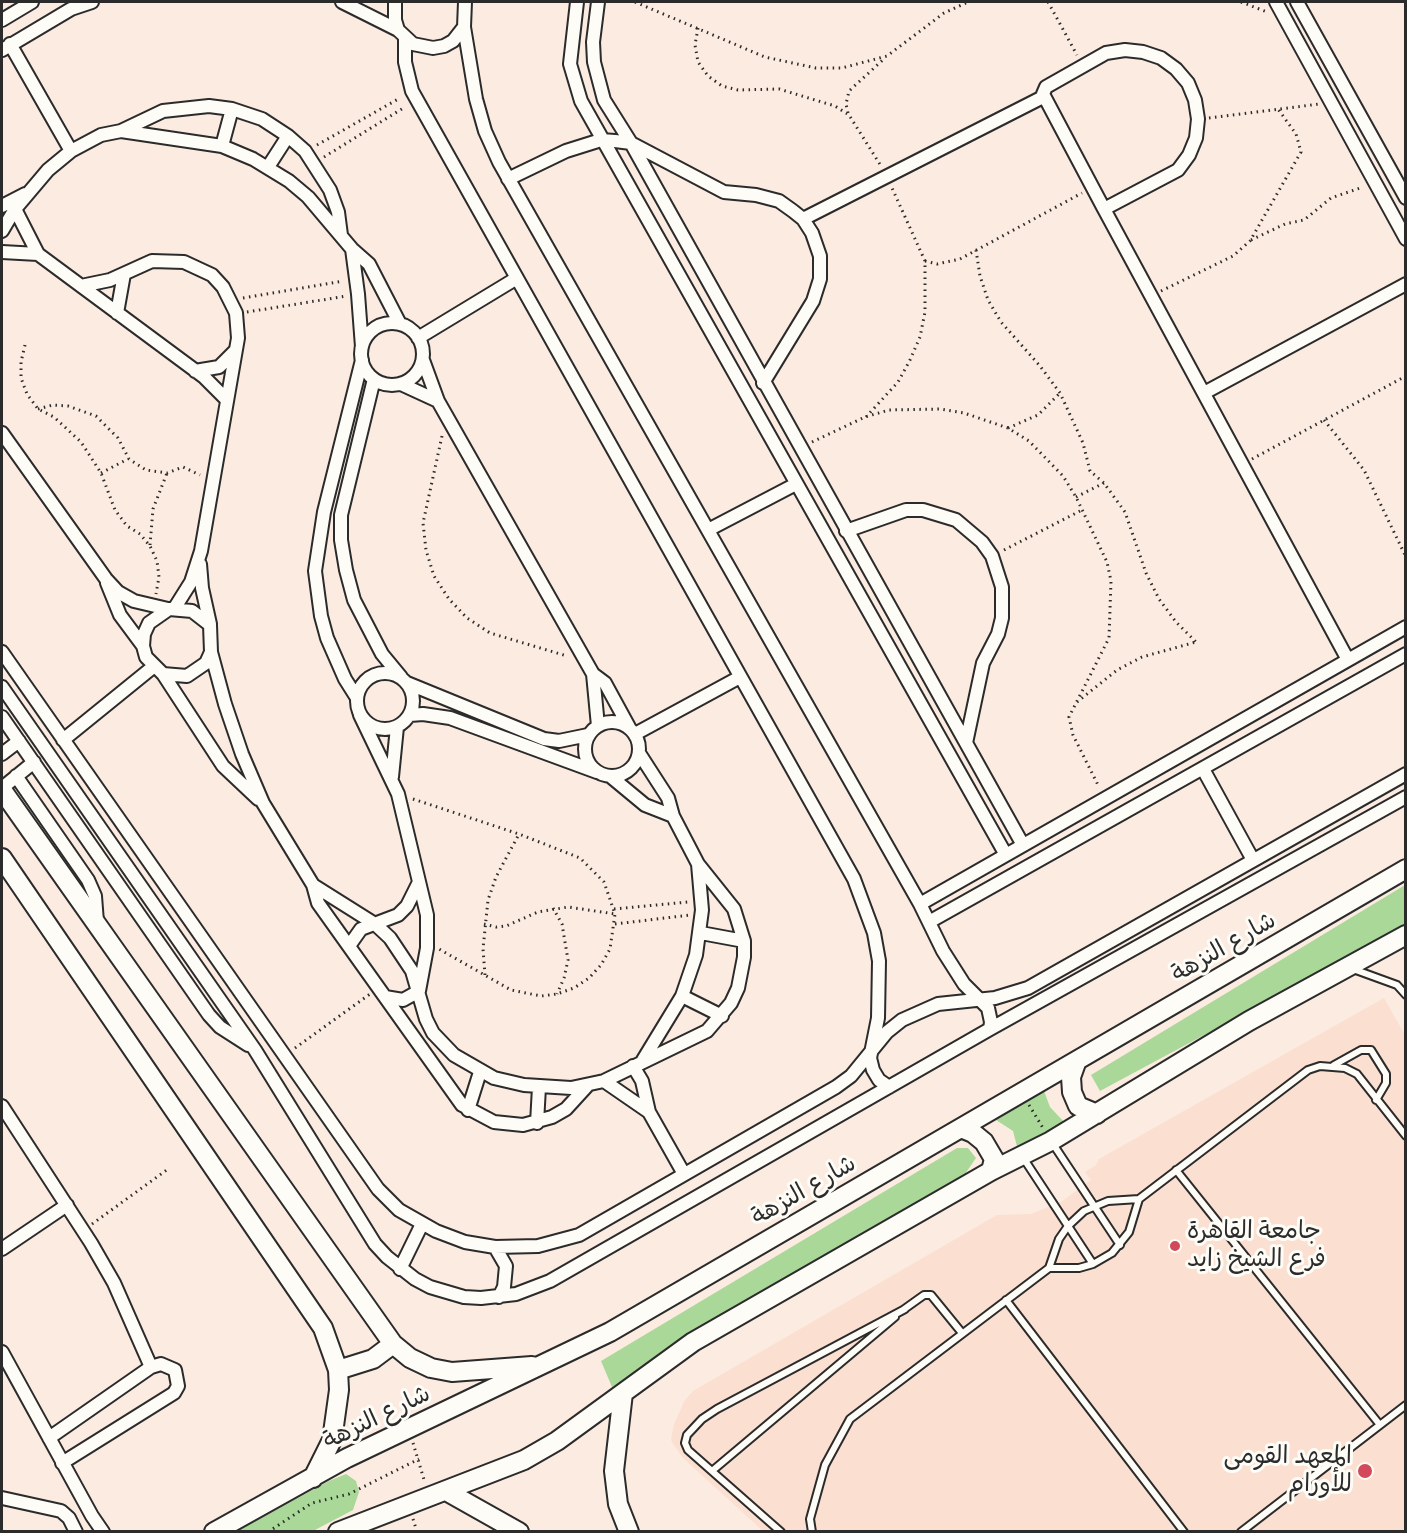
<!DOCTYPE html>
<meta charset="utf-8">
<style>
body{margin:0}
#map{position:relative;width:1407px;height:1533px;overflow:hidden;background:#fcebe0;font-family:Caveat,sans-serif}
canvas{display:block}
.frame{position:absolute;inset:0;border:3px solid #2b2b2b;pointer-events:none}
</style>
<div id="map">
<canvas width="1407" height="1533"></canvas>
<div class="frame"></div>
</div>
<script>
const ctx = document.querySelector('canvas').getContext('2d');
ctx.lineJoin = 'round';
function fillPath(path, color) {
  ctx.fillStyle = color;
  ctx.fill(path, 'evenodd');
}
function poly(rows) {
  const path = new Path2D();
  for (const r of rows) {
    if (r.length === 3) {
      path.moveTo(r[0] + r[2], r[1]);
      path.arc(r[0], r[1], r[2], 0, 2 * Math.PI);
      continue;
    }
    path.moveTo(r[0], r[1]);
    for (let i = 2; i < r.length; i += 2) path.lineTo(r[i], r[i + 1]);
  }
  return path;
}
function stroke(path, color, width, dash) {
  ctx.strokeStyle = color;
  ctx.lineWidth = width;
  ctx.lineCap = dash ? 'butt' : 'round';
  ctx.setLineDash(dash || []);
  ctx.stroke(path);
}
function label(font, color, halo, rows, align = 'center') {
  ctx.font = font + ' Caveat,"Playpen Sans Arabic",sans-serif';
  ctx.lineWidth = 6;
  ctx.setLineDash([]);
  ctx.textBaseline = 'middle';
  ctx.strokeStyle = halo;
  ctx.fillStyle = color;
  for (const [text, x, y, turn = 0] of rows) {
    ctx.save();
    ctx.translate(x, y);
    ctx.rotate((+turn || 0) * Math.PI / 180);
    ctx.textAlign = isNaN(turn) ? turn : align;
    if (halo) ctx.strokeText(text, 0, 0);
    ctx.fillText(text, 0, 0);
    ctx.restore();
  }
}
fillPath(poly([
 [1384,998,1406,1037,1405,1531,763,1531,683,1458,674,1445,671,1440,674,1424,685,1400,693,1391,997,1215,1031,1214,1061,1202,1091,1180,1085,1172,1096,1165,1099,1159]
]), '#fbdfd0');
fillPath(poly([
 [1405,885,1405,927,1100,1091,1091,1075],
 [1044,1091,1050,1107,1066,1124,1018,1150,1013,1131,996,1120],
 [957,1148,968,1148,976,1158,965,1174,612,1387,601,1361],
 [346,1474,356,1481,359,1492,353,1510,313,1531,237,1531,329,1481]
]), '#aad898');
const lane = poly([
 [1353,969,1397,985,1406,995],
 [1334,1065,1361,1050,1371,1050,1386,1074,1386,1083,1376,1100],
 [1053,1144,1120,1245],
 [1022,1156,1093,1264],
 [1176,1170,1380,1425],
 [1049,1268,1079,1268,1093,1264,1112,1253,1129,1232,1139,1199],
 [1006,1300,1184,1532],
 [903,1310,924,1295,931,1295,962,1333],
 [712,1471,895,1317],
 [781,1532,688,1450,685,1443,687,1435,702,1419,717,1409,905,1309],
 [812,1532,810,1519,825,1465,850,1419,1049,1268,1059,1239,1068,1226,1084,1211,1108,1201,1139,1199,1308,1070,1320,1066,1345,1068,1357,1074,1406,1136],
 [1241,1532,1406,1405]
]);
const street = poly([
 [342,2,398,30],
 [395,2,395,20,398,30,413,44,433,48,444,46,453,41,464,27],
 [465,2,464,27,476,99,485,131,499,162,920,904,943,951,964,984,988,1008,991,1022,990,1029],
 [577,2,570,64,581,101,1006,855],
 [598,2,593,42,594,62,604,100,631,143,1023,845],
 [1276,2,1406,239],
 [1297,2,1406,198],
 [2,20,32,2],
 [405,38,405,62,412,91,854,879,874,933,879,961,878,1018,870,1058,873,1070,879,1080,889,1087],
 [10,44,71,151],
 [2,50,71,9,92,2],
 [121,131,222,146,253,159,289,181,308,197,352,249,369,264,400,324],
 [222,146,232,109],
 [268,167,288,136],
 [508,179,566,151,601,140,615,141,631,143,724,192,756,195,779,201,793,211,803,219,812,233,820,256,820,279,813,301,763,383],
 [2,206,25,194],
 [15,209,38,254,204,377,227,400],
 [1104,209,1043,94,1046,87,1106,53,1125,50,1143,52,1161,58,1176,69,1188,83,1195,100,1198,119,1196,138,1189,155,1178,170,1104,209,1348,660],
 [803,219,1043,97],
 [2,231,15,209,48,170,71,151,101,135,121,131,163,111,209,106,232,109,262,119,288,136,305,151,330,190,338,212,341,235],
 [352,249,358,294,362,347],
 [2,252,38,254],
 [81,286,110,280,152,261,184,262,212,275,223,287,236,313,238,338,201,551,191,582,174,609],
 [117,313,124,274],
 [392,354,31],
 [418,338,517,278],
 [423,360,438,401,593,674,598,726],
 [195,371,219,367,235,351],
 [374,379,341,515,341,540,346,570,354,600,382,654,401,677],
 [401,384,438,401],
 [1204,393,1406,284],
 [2,433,106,579,118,592,134,601,168,609],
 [708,530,796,484],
 [846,531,906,510,923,510,956,520,982,542,992,556,1002,587,1002,618,998,634,983,663,966,743],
 [200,564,202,588,210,624],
 [107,583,120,615,143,646],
 [2,652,378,1189,399,1210,436,1231,465,1242,495,1247,538,1246,579,1235,836,1087,851,1076,887,1032,902,1020,938,1004,995,998,1028,988,1406,774],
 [211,652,206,663,187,676,163,674,146,657,143,646,144,634,149,623,169,609,192,611,210,625,211,652,225,704,242,754,263,803,313,885,318,903,462,1105,494,1122,523,1125,552,1117,566,1109,587,1086],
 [385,701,28],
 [163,674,223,766,258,799],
 [593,674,605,683,629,727],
 [407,683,544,739,559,741,588,735],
 [2,687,255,1050,375,1244,387,1257,415,1279,430,1287,464,1297,481,1298,516,1294,550,1281,990,1029,1406,797],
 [357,698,345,679,327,638,321,616,315,571,324,512,362,360],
 [360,715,398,794,427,915,427,948,419,991,403,1000,385,997],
 [410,715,423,714,450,718,597,772],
 [2,717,209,1015,220,1027,248,1045],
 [612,749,27],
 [635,734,740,677],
 [63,740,153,667],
 [2,754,19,741],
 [1203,769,1253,860],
 [16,776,88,880,95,896,97,922],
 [610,776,645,805,673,816],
 [392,777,397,727],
 [2,788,34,762],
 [313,885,375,924,390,938,412,971,426,1019,433,1033,454,1055,494,1078,524,1085,571,1088,604,1081,707,1031,731,1003,738,988,744,957,744,941,734,909,698,864,673,816,668,798,639,753],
 [920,904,1406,627],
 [929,922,1406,654],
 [701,933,744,941],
 [349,946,361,929,398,915,407,906,418,884],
 [682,996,722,1016],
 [643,1060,682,996,696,955,702,910,698,864],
 [633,1066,642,1081,649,1112,684,1174],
 [604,1081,649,1112],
 [2,1106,91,1243,114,1283,151,1367],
 [468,1110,480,1072],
 [537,1123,539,1087],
 [495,1247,506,1266,504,1287,499,1297],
 [2,1249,67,1205],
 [400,1269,422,1224],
 [2,1352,92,1516,103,1532],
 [49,1438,151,1367,161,1364,175,1370,178,1386,174,1393,62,1463],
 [2,1498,61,1511,69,1518,76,1532]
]);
const secondary = poly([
 [2,790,393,1344,410,1358,431,1368,452,1372,532,1366],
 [2,858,323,1328,338,1370,339,1390,332,1440,313,1478],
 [1076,1063,1071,1077,1072,1092,1078,1106,1097,1114],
 [961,1128,973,1133,984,1142,994,1159,991,1171],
 [338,1370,373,1359,393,1344],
 [623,1393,614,1471,618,1504,629,1532],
 [446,1491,519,1532],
 [214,1532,347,1458,610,1332,1406,869],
 [338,1532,524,1460,557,1441,693,1342,991,1171,1051,1141,1249,1021,1406,935]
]);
stroke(lane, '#2b2b2b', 10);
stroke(street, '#2b2b2b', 16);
stroke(secondary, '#2b2b2b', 22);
stroke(poly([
 [635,2,765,57,816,68,842,68,887,56,944,13,968,2],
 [1048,2,1077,55],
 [1241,2,1267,12],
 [698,28,695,45,698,62,708,76,722,86,738,90,779,89,835,106,849,115,881,166],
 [848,113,846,104,849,91,885,58],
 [1209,118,1319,104],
 [317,145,400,98],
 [324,157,405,107],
 [1251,240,1285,224,1304,220,1331,198,1363,187],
 [976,250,980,276,988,300,1001,322,1040,366,1060,393,1083,443,1090,471,1104,483,1125,512,1146,573,1159,599,1176,622,1196,642],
 [925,261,937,264,960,259,1082,193],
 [1161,291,1233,256,1250,241,1301,152,1296,134,1278,109],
 [243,298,343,281],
 [247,312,347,296],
 [25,345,21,362,21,378,27,394,38,409,54,417,81,442,101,473,115,510,127,526,140,534,150,546,157,561,159,577,156,594],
 [38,409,53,405,68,406,96,416,118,438,129,459,146,470,167,473,183,467,200,475],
 [866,417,898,382,910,360,920,337,925,312,925,261,892,188],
 [1324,420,1364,470,1406,557],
 [1008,428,1038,415,1060,393],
 [442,436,423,523,426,550,434,576,449,599,467,618,490,633,567,656],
 [812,442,865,417,889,410,940,409,964,413,1008,428,1029,441,1063,476,1076,497,1107,562,1111,581,1109,638,1069,717,1073,735,1099,787],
 [1252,459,1406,376],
 [101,473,128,459],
 [1076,497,1104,483],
 [150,545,153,509,167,473],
 [1004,550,1082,510],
 [1077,702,1117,670,1142,657,1196,642],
 [413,799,519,834,580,858,604,882,615,914,610,949,601,965,589,978,574,988,557,994,541,996,511,990,439,949],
 [553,908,562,924,568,960,564,978,557,994],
 [614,909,688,902],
 [484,924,496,927,506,926,538,912,568,907,615,914],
 [615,924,690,915],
 [485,975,483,949,488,900,496,877,519,834],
 [295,1048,370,994],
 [1029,1105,1043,1128],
 [92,1224,168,1169],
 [413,1443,425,1483],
 [413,1519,417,1532],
 [268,1532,312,1503,349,1494,419,1459]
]), '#2b2b2b', 3, [1.5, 4.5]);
stroke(lane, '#fdfcf7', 6);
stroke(street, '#fdfcf7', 12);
stroke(secondary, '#fdfcf7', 18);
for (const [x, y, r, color] of [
 [1175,1246,6,"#d1495b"],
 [1365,1471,8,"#d1495b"]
]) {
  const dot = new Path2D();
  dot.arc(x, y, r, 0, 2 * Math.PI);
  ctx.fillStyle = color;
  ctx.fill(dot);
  stroke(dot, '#fdfcf7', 2);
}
label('24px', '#2b2b2b', '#fdfcf7', [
 ["شارع النزهة",1224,948,-30],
 ["شارع النزهة",804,1191,-30],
 ["شارع النزهة",377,1418,-26]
]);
label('24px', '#2b2b2b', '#fdfcf7', [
 ["جامعة القاهرة",1187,1232],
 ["فرع الشيخ زايد",1187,1260],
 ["المعهد القومى",1352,1457,"right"],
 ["للأورام",1352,1485,"right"]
], 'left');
</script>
